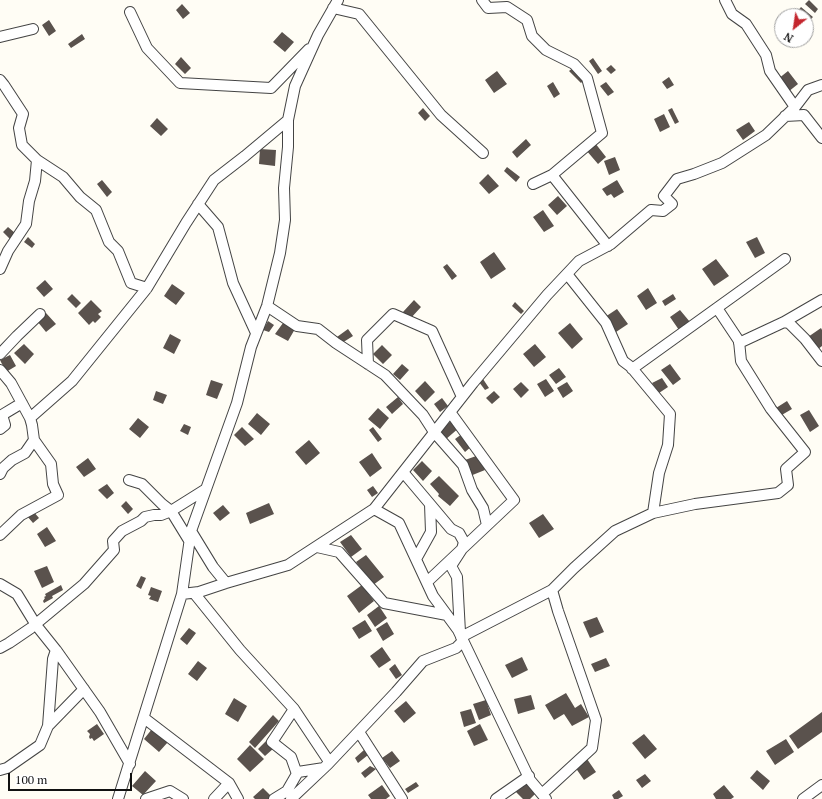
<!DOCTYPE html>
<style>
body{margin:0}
#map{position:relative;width:822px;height:799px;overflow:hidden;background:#fffdf5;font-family:"PT Serif",serif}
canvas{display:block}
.north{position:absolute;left:774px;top:8px;width:40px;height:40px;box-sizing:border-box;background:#fff;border:1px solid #a0a0a0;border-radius:50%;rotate:210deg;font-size:11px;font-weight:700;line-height:16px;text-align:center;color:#111}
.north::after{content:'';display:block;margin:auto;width:14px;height:18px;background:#c4262e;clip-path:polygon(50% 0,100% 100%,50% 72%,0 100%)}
.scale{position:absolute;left:8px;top:773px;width:124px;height:18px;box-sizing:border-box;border:2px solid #111;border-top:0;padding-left:5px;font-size:12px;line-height:14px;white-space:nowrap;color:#111;-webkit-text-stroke:3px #fff;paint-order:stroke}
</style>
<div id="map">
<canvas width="822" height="799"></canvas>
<div class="north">N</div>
<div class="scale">100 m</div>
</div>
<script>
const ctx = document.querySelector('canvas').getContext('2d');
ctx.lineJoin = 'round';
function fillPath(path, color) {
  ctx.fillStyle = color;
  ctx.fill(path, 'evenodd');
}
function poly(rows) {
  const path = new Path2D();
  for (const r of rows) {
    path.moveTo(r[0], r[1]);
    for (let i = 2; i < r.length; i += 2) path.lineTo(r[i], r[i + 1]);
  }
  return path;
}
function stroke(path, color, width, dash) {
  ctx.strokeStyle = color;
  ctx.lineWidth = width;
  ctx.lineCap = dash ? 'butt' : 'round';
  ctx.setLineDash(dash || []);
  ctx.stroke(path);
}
fillPath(poly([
 [809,0,818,9,815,13,805,4],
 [182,4,190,13,183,19,176,10],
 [801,7,813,17,808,22,806,20,806,16,802,16,797,12],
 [49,20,56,31,49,36,42,25],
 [282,32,294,42,285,52,273,42],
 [82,34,85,39,71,48,68,44],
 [181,57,191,68,185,74,175,64],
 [593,58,602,71,598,74,589,61],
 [611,65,616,70,611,74,606,69],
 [574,67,585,79,581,83,569,71],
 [497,71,507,84,494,93,485,80],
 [788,71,798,84,788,92,778,79],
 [669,77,674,85,667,89,662,82],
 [553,82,560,94,554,98,547,86],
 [606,82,614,92,608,96,600,86],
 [423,108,430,116,425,121,418,113],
 [672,108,679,122,675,124,668,110],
 [664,114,670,127,660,132,654,119],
 [157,118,168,129,161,136,150,126],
 [749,122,755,131,743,140,736,130],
 [526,139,531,145,517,158,512,152],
 [595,143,606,157,598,164,586,150],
 [260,149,276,150,275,166,259,164],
 [615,157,620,170,609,175,604,161],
 [507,167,520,177,516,182,504,171],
 [488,174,499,186,489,194,479,183],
 [102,180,112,192,107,197,97,184],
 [617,180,624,192,614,198,611,194,607,196,602,189],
 [558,196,567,206,557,215,548,205],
 [543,210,554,226,544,232,533,217],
 [8,227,15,233,10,239,3,232],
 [28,237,35,244,32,248,24,242],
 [757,237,765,253,755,258,746,242],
 [494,252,506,269,491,279,480,262],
 [716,259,729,276,714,286,702,269],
 [447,264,457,276,452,280,443,267],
 [45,280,53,289,44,297,36,288],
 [172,284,185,293,176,305,164,296],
 [648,288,657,303,646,310,637,296],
 [72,294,81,303,76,308,67,299],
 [673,294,676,299,665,306,662,301],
 [91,300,102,311,98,314,101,317,95,323,93,321,89,325,78,313],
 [414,300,421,307,410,319,403,312],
 [515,302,524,311,521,314,512,306],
 [617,309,628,324,616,332,605,317],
 [680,310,690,322,679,330,670,317],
 [46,313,56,324,46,332,37,321],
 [268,321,274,325,269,332,263,330],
 [283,323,295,329,288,341,275,334],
 [570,323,583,339,572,349,558,333],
 [821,328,822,330,822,346,817,350,808,337],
 [348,329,353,336,334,348,330,342],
 [170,334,181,340,174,354,163,348],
 [24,344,34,354,25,364,14,353],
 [535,344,546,357,534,367,523,354],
 [382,345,392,355,383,364,373,354],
 [10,355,16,366,6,372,0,360],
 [402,364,409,370,400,380,393,374],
 [670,364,681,379,673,385,661,370],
 [559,368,566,377,556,384,549,375],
 [662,378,668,387,659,393,652,383],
 [483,379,489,388,485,390,479,382],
 [546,379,554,391,545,397,537,384],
 [211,380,223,384,217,399,206,395],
 [425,381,435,392,425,402,415,391],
 [521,382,529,390,521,398,513,389],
 [567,382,573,391,563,398,557,388],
 [156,391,167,395,163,404,153,400],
 [494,391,500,397,492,404,486,398],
 [398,397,403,404,392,414,386,407],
 [442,398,448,406,440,412,434,404],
 [787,401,792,409,780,416,776,408],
 [378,408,389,418,380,429,368,419],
 [809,410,819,426,810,432,800,415],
 [257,413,270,424,261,435,248,424],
 [138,418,149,427,140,438,129,429],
 [453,419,460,427,445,440,438,433],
 [184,424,191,427,188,435,180,431],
 [242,427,254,439,245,446,234,435],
 [373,427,382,439,378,442,369,430],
 [462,434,472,446,465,452,455,439],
 [309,440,320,453,306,465,295,452],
 [372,453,382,468,370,477,359,462],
 [479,455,485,470,470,476,465,460],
 [88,458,96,469,84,477,76,467],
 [422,461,432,471,423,481,413,470],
 [439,476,459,496,450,506,438,496,439,494,430,484],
 [107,484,114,493,107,499,98,490],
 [373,486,378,493,372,497,367,490],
 [126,501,133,509,128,514,121,506],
 [269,503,274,514,250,524,246,513],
 [223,505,230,513,220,521,213,513],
 [33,511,39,518,33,523,27,516],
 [543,514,554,529,539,538,529,523],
 [47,527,56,541,45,547,37,534],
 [351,535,362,549,351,557,340,542],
 [366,555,384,577,373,585,356,562],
 [47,566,54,582,42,588,34,571],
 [141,576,146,578,141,589,136,586],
 [61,585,63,590,52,596,53,598,44,603,43,601,45,598,44,597,46,596,45,594],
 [362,585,374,601,359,613,347,596],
 [151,587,162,591,158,602,149,599,151,596,148,595],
 [379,606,387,618,375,627,367,615],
 [597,617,604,632,590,638,583,622],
 [365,620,372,631,359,639,352,628],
 [387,622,394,634,383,641,376,629],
 [189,628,196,633,187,645,180,639],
 [382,647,391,660,379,668,370,656],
 [522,657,528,670,512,678,505,665],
 [606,658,610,666,595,672,591,664],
 [198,661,207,668,197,681,188,674],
 [395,664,402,675,396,679,389,669],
 [566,693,575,708,581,704,589,717,572,726,564,714,554,720,545,705],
 [531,695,535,709,518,714,514,699],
 [234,698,247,706,238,722,225,714],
 [486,700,491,715,479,720,473,704],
 [406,701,416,713,404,723,394,711],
 [471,709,476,723,464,727,460,712],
 [822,712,822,732,798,749,789,736],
 [273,715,279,721,255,748,249,742],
 [97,724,104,734,94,741,92,738,90,739,89,737,90,734,87,731],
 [480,724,488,740,474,746,467,731],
 [152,729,168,742,159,752,144,739],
 [644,734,657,749,645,759,632,743],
 [786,739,794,752,775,765,766,751],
 [267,740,274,748,265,756,258,749],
 [250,745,264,759,250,772,237,759],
 [364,750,368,755,358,763,355,758],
 [392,751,400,761,390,768,382,758],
 [587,759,596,772,584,780,575,767],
 [370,766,376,769,365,778,361,773],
 [757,770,770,781,763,790,750,778],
 [145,771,156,781,143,795,132,786],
 [645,774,651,781,642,788,636,780],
 [416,782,419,786,408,793,405,789],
 [526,783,536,793,530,799,523,799,516,792],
 [382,785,390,796,386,799,371,799,368,795],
 [724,785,734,797,731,799,716,799,713,794],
 [263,788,271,796,268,799,255,799,253,797],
 [619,790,623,796,618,799,614,799,612,795]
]), '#5a524d');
const minor = poly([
 [482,0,488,8,507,7,527,20,532,36,546,50,574,64,587,78,602,133,552,175,533,184],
 [725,0,732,14,746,24,766,55,770,71,795,107],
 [333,8,359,14,441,115,483,153],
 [130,12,147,48,180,83,271,88,309,49],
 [0,37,33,29],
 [0,80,4,85,23,114,19,128,22,145,37,160,63,177,80,197,96,210,109,242,118,251,131,283,147,288],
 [785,116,804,115,822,138],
 [552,175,608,246],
 [198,204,218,227,233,283,256,333],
 [0,269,8,251,26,224,29,201,35,181,37,160],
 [567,274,606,323,623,361,631,367,670,414,668,445,659,473,653,513],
 [267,306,297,326,318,329,336,343,385,375,423,415,434,432,463,465,472,490,483,508,487,525],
 [784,322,789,323,805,339,822,361],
 [739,343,784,322,822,300],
 [0,354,17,336,40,314],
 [368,364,367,340,393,314,432,331,462,397],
 [632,369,785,259],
 [0,370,11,383,30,418,32,425,34,440,25,453,12,460,3,468,0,474],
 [30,418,72,381,147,288,186,223,214,180,245,156,288,120],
 [0,429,5,425,2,415,22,403],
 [403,472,430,504,431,532,416,559],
 [430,504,451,529,459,533,464,542,462,549,451,566,457,577,460,632],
 [374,509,399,523,433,596,458,630,530,780,546,799],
 [191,531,213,567,226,583],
 [0,535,21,515,58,495,53,484,51,464,34,440],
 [190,542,171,511,206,489],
 [317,547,339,552,384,603,447,615],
 [427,582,514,500,450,412],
 [0,584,17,594,36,625,56,650,100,712,130,764],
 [194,593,240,650,294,709,328,760],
 [182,594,199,592,226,583,288,565,374,509,473,383,547,295,579,261,611,244,651,210,663,211,672,204,664,196,677,179,694,174,722,163,766,135,795,107,808,90,822,85],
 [461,637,552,590,574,568,615,531,653,513,695,504,778,493,788,485,786,469,805,452,771,409,741,361,739,341,717,308],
 [0,648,9,643,31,628,84,584,114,550,113,541,122,531,141,521,145,517,154,515,161,515,171,511,162,504,142,484,129,480],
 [294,709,272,742,291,757,297,774],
 [144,718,229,783,238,799],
 [48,726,84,689],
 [359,732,402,799],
 [0,770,7,768,40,745,48,726,53,659,56,650],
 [542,794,592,748,596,720,558,611,552,590],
 [118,799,182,594,191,531,237,403,251,347,267,306,280,253,285,220,284,188,288,147,288,120,295,86,318,35,338,0],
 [146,799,170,791,183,799],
 [214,799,229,783],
 [274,799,287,791,298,772,324,768],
 [291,799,328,764,396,692,423,661,456,648,463,641],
 [496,799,529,776],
 [803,799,822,785]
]);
stroke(minor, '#444', 12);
stroke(minor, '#fff', 10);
</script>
